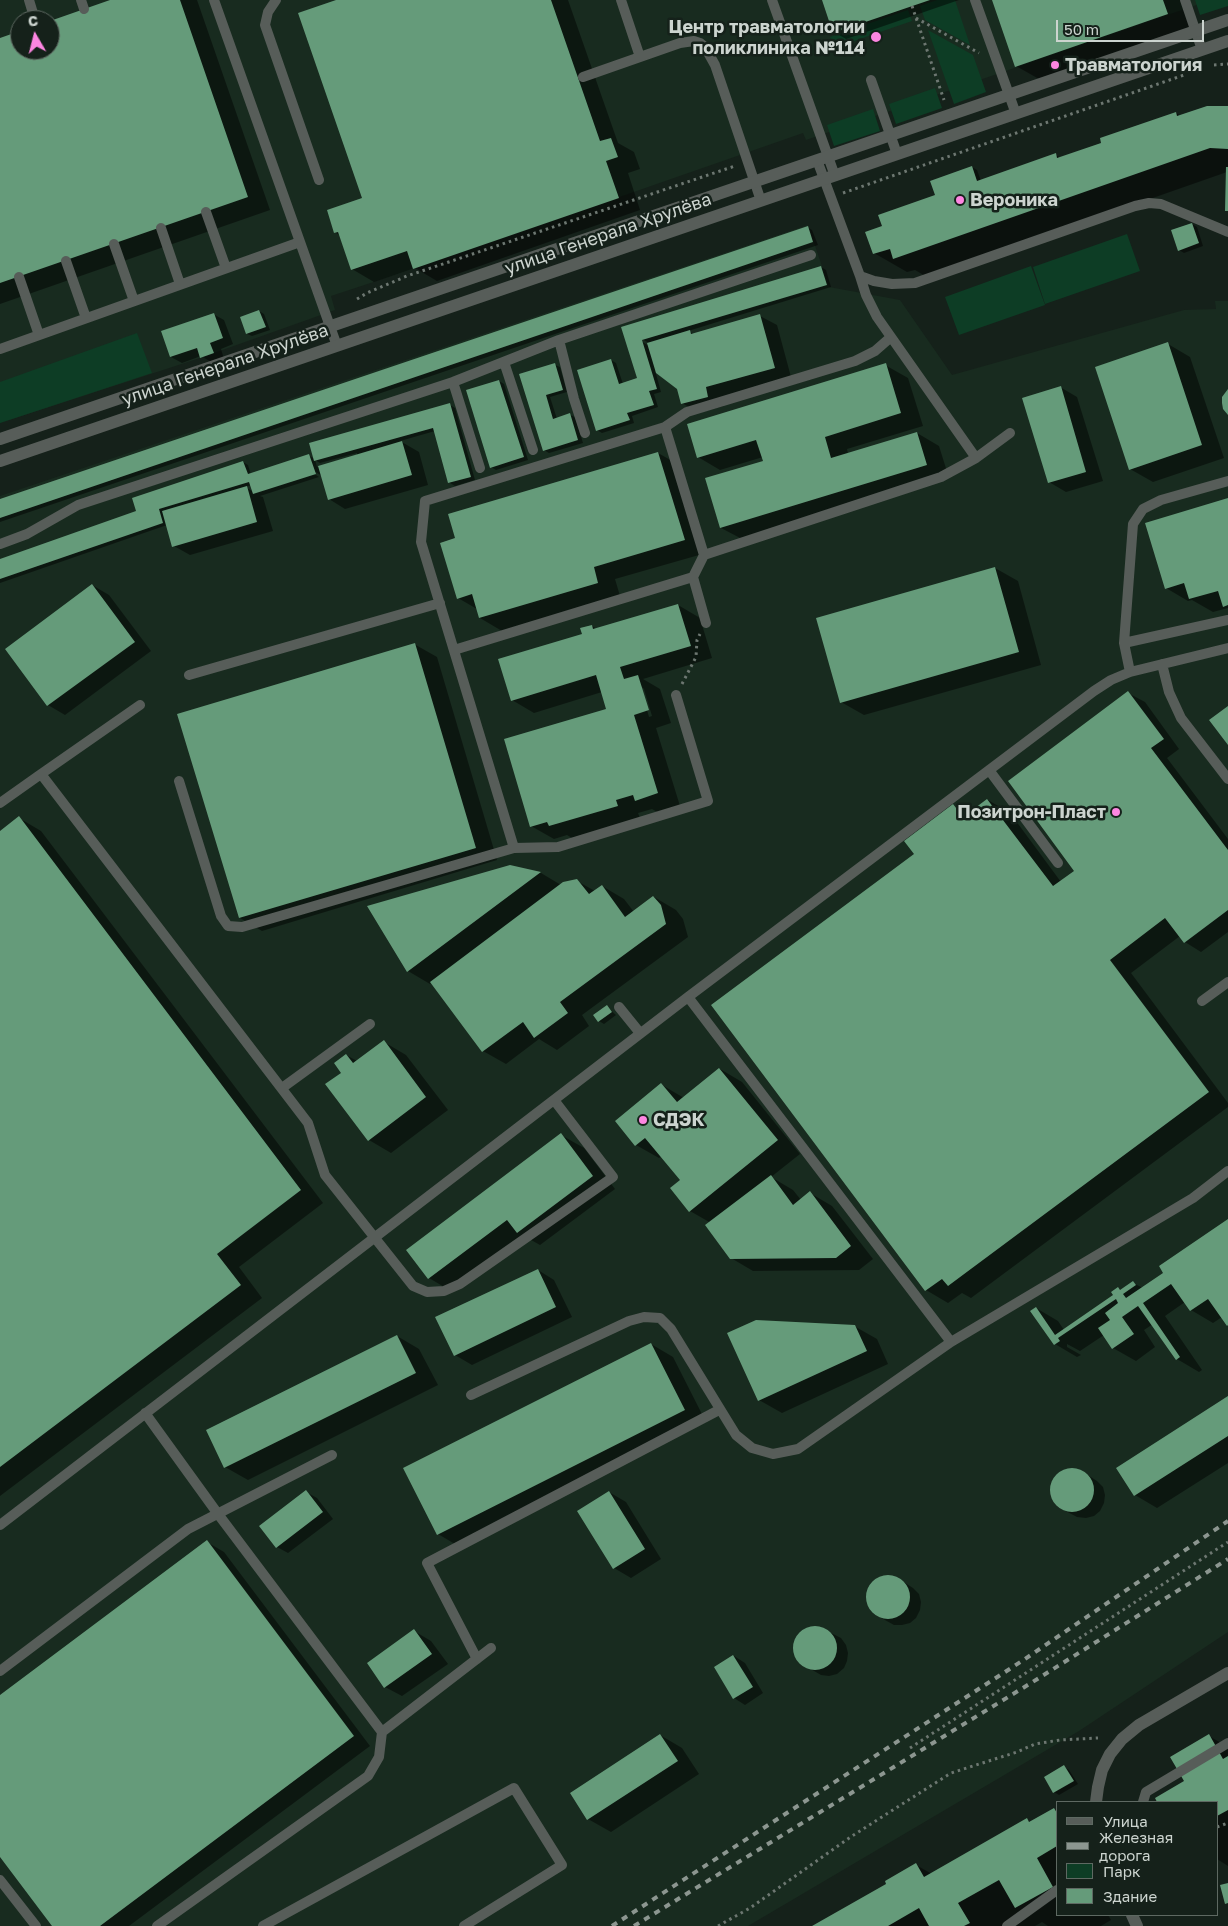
<!DOCTYPE html>
<meta charset="utf-8">
<style>
body{margin:0}
#map{position:relative;width:1228px;height:1926px;overflow:hidden;background:#15211a;font-family:"Golos Text",sans-serif}
canvas{display:block}
.legend{position:absolute;left:1056px;top:1801px;width:162px;height:115px;box-sizing:border-box;background:#15211a;border:1px solid #5e6962;margin:0;padding:6px 9px;list-style:none;font-size:15px;color:#ccd4cf}
.legend li{display:flex;align-items:center;gap:10px;height:25px}
.legend b{width:25px;border:1px solid #5e6962}
.north{position:absolute;left:10px;top:10px;width:50px;height:50px;box-sizing:border-box;background:#15211a;border:1px solid #5e6962;border-radius:50%;rotate:352deg;font-size:14px;font-weight:700;line-height:20px;text-align:center;color:#ccd4cf}
.north::after{content:'';display:block;margin:auto;width:18px;height:22px;background:#fd86e1;clip-path:polygon(50% 0,100% 100%,50% 72%,0 100%)}
.scale{position:absolute;left:1056px;top:20px;width:148px;height:22px;box-sizing:border-box;border:2px solid #ccd4cf;border-top:0;padding-left:6px;font-size:15px;line-height:18px;white-space:nowrap;color:#ccd4cf;-webkit-text-stroke:4px #15211a;paint-order:stroke}
</style>
<div id="map">
<canvas width="1228" height="1926"></canvas>
<ul class="legend">
<li><b style="height:6px;background:#575d59"></b>Улица</li>
<li><b style="height:6px;background:#8c9690"></b>Железная дорога</li>
<li><b style="height:14px;background:#0d3d25"></b>Парк</li>
<li><b style="height:14px;background:#659b7a"></b>Здание</li>
</ul>
<div class="north">С</div>
<div class="scale">50 m</div>
</div>
<script>
const ctx = document.querySelector('canvas').getContext('2d');
ctx.lineJoin = 'round';
function fillPath(path, color) {
  ctx.fillStyle = color;
  ctx.fill(path, 'evenodd');
}
function poly(rows) {
  const path = new Path2D();
  for (const r of rows) {
    if (r.length === 3) {
      path.moveTo(r[0] + r[2], r[1]);
      path.arc(r[0], r[1], r[2], 0, 2 * Math.PI);
      continue;
    }
    path.moveTo(r[0], r[1]);
    for (let i = 2; i < r.length; i += 2) path.lineTo(r[i], r[i + 1]);
  }
  return path;
}
function stroke(path, color, width, dash) {
  ctx.strokeStyle = color;
  ctx.lineWidth = width;
  ctx.lineCap = dash ? 'butt' : 'round';
  ctx.setLineDash(dash || []);
  ctx.stroke(path);
}
function label(font, color, halo, rows, align = 'center') {
  ctx.font = font + ' "Golos Text",sans-serif';
  ctx.lineWidth = 5;
  ctx.setLineDash([]);
  ctx.textBaseline = 'middle';
  ctx.strokeStyle = halo;
  ctx.fillStyle = color;
  for (const [text, x, y, turn = 0] of rows) {
    ctx.save();
    ctx.translate(x, y);
    ctx.rotate((+turn || 0) * Math.PI / 180);
    ctx.textAlign = isNaN(turn) ? turn : align;
    if (halo) ctx.strokeText(text, 0, 0);
    ctx.fillText(text, 0, 0);
    ctx.restore();
  }
}
fillPath(poly([
 [0,0,1211,0,806,140,803,133,413,269,331,296,335,310,200,358,0,423],
 [20,20,50,20,50,50,20,50],
 [808,225,829,287,900,300,952,375,1184,310,1216,309,1215,301,1228,301,1228,1632,1079,1731,748,1926,0,1926,0,496]
]), '#182b1f');
fillPath(poly([
 [937,0,955,0,970,45,925,20,920,6],
 [1195,0,1228,0,1228,6,1200,15],
 [908,10,912,21,834,48,830,37],
 [928,30,973,55,986,92,954,104],
 [935,88,942,108,896,124,889,104],
 [873,109,880,131,834,146,827,125],
 [1127,234,1140,271,1045,304,1033,267],
 [1031,266,1045,305,959,335,945,297],
 [137,333,152,373,0,423,0,382]
]), '#0d3d25');
fillPath(poly([
 [113,0,197,0,270,210,0,304,0,39,20,32,20,50,50,50,50,22],
 [340,0,568,0,618,143,634,152,640,169,628,173,640,210,437,281,415,268,374,282,352,269,339,235,335,232,364,199],
 [823,0,959,0,846,39,834,32],
 [994,0,1181,0,1190,27,1039,79,1016,66],
 [1228,107,1228,211,1227,172,927,277,915,270,907,272,874,253,883,227,936,196,972,167,977,170,981,181,1055,155,1061,158,1103,144,1176,113,1181,116],
 [1192,224,1197,227,1203,246,1184,253,1179,250],
 [807,227,812,230,818,245,0,522,0,501],
 [821,267,826,270,831,287,688,331,694,334,760,316,777,325,791,377,722,397,724,406,699,413,682,403,678,388,655,370,661,392,654,394,658,407,632,416,634,423,602,433,597,430,611,360,616,363,623,384,639,379,623,328],
 [637,336,649,343,649,346,636,338],
 [259,311,264,314,270,330,252,336,247,334],
 [213,314,224,320,233,344,221,349,224,359,213,363,201,356,182,363,171,357],
 [1168,344,1190,357,1224,458,1153,482,1130,469],
 [555,365,560,367,567,392,550,397,557,419,570,415,575,417,583,443,549,453,544,450,521,375],
 [885,365,908,378,923,426,847,449,848,454,917,433,939,446,949,478,744,540,721,528,764,462,763,457,720,470,698,457],
 [499,381,504,384,528,460,496,470,491,467],
 [1060,387,1077,397,1103,481,1066,492,1049,482],
 [450,405,455,408,475,480,455,486,450,483,435,431,400,441,419,452,428,485,345,509,329,499,322,476,311,469,310,471,319,477,260,496,263,497,273,531,190,555,174,546,167,525,0,583,0,560,138,512,243,462,248,465,251,475,309,456,315,459],
 [357,453,357,455,317,467,315,460,320,463],
 [251,485,254,492,245,487],
 [658,453,681,466,706,553,615,579,620,596,502,631,480,618,477,609,458,598],
 [1228,499,1228,608,1213,612,1192,600,1188,601,1166,588],
 [995,568,1018,581,1041,665,864,715,841,702],
 [92,585,109,595,151,651,65,715,48,705,6,649],
 [678,605,700,618,712,658,643,679,660,689,671,723,656,728,680,806,659,813,652,809,638,813,640,818,572,838,567,835,554,839,531,826,607,709,602,692,534,713,512,700,592,626,597,629],
 [640,685,644,689,652,716,649,717],
 [414,644,437,657,497,860,262,931,240,918],
 [1128,693,1145,702,1179,749,1167,758,1228,839,1228,932,1201,952,1185,942,1180,936,1131,973,1228,1103,1228,1107,971,1298,962,1293,948,1303,926,1290,916,854,953,806,969,815,988,800,1010,813,1061,882,1076,871],
 [19,818,41,831,323,1203,239,1267,262,1298,0,1496,0,832],
 [510,866,541,873,561,885,577,881,595,891,602,886,624,899,634,912,654,897,676,910,683,919,688,937,582,1015,589,1026,557,1050,539,1039,506,1064,483,1051,432,982,430,984,408,971],
 [607,1007,616,1015,604,1024,599,1021],
 [384,1042,406,1055,448,1110,391,1153,369,1140,327,1084,343,1073,346,1055,357,1061],
 [720,1069,742,1082,800,1154,771,1177,793,1190,801,1200,810,1193,832,1206,873,1259,859,1270,753,1271,731,1258,711,1223,690,1211,671,1188,681,1180,662,1156,659,1158,636,1145,662,1085,684,1098],
 [561,1135,584,1148,615,1189,540,1245,524,1236,451,1291,429,1278],
 [1228,1221,1228,1325,1222,1317,1213,1323,1191,1310,1185,1302,1165,1316,1202,1370,1199,1372,1177,1359,1153,1324,1144,1330,1155,1347,1136,1361,1113,1348,1104,1335,1080,1351,1067,1344,1067,1347,1081,1355,1077,1357,1055,1344,1036,1308,1058,1321,1064,1330,1115,1295,1118,1289,1122,1291,1133,1283,1143,1288,1165,1273],
 [538,1270,554,1280,572,1317,472,1365,455,1355],
 [854,1326,877,1339,888,1364,782,1413,759,1400],
 [397,1336,419,1349,438,1385,248,1480,225,1467],
 [651,1344,673,1357,706,1422,460,1547,438,1534],
 [1228,1398,1228,1463,1157,1508,1135,1495],
 [1070,1469,1078,1470,1086,1474,1097,1481,1103,1487,1105,1495,1104,1503,1100,1511,1094,1516,1086,1518,1077,1517,1058,1507,1053,1500,1051,1492,1051,1484,1055,1477,1062,1471],
 [306,1492,317,1498,333,1519,288,1553,277,1547],
 [609,1492,626,1502,661,1559,631,1578,614,1568],
 [207,1542,224,1552,370,1746,129,1926,53,1926,0,1855,0,1697],
 [886,1576,894,1577,902,1581,913,1588,919,1594,921,1602,920,1610,916,1618,910,1623,902,1625,894,1625,874,1614,869,1607,867,1599,868,1591,872,1584,878,1578],
 [813,1627,821,1627,829,1632,841,1638,846,1645,848,1653,847,1661,844,1668,837,1674,829,1676,821,1675,802,1664,796,1658,794,1650,795,1642,799,1634,805,1629],
 [414,1631,431,1641,448,1664,402,1696,385,1687],
 [734,1656,745,1663,763,1693,745,1705,734,1698],
 [660,1735,682,1748,699,1774,611,1832,588,1819],
 [1209,1736,1228,1747,1228,1866,1217,1859,1217,1802,1159,1802,1157,1799,1186,1781],
 [1064,1767,1069,1770,1078,1784,1059,1795,1054,1792],
 [1054,1810,1057,1811,1057,1915,1108,1915,1111,1920,1101,1926,1048,1926,1042,1922,1035,1926,814,1926,888,1884,916,1865,932,1874,1027,1820,1031,1823]
]), '#0007');
fillPath(poly([
 [110,0,180,0,248,197,0,283,0,38,20,31,20,50,50,50,50,21],
 [336,0,551,0,600,141,611,138,618,157,606,161,619,198,413,269,407,251,351,270,338,232,334,233,327,210,362,198,298,13],
 [822,0,930,0,833,33],
 [992,0,1163,0,1168,14,1015,67],
 [1207,106,1228,106,1228,149,1210,148,893,259,890,249,873,254,865,232,882,226,878,215,935,195,930,181,972,166,977,181,1056,153,1057,158,1101,143,1100,138,1176,112,1177,116],
 [1226,167,1228,167,1228,211,1225,211],
 [1192,223,1199,243,1178,251,1171,230],
 [808,226,813,242,0,518,0,499],
 [821,266,827,285,642,340,657,389,649,391,654,405,627,413,630,420,596,431,577,370,611,359,619,384,637,378,621,327],
 [259,310,266,327,246,334,240,317],
 [214,313,223,338,210,343,214,353,200,358,197,348,170,357,161,331],
 [760,314,775,368,706,387,708,397,681,404,677,389,656,373,647,343,690,330,691,334],
 [1168,342,1202,445,1129,470,1095,367],
 [555,363,563,390,546,395,553,419,570,413,578,440,543,451,519,374],
 [886,363,901,413,825,437,831,458,917,432,927,465,720,528,705,478,763,461,756,440,697,458,687,424],
 [499,380,524,457,490,468,466,390],
 [1061,386,1086,472,1048,483,1022,398],
 [1228,389,1228,415,1223,409,1222,403,1222,397],
 [450,403,471,477,448,483,433,428,314,461,309,443],
 [402,441,412,475,328,500,318,466],
 [658,452,685,540,594,567,598,583,479,618,472,594,457,599,440,543,455,538,448,514],
 [309,454,316,474,253,494,249,482,159,509,163,523,0,579,0,559,136,511,132,498,243,461,248,474],
 [247,486,257,522,172,547,162,511],
 [1228,498,1228,605,1223,607,1218,591,1189,599,1184,583,1165,589,1145,523],
 [995,567,1019,652,840,703,816,618],
 [92,584,135,642,47,706,5,649],
 [678,604,691,646,620,667,624,679,638,675,649,710,634,715,658,793,635,801,633,795,616,800,618,806,549,826,547,822,530,827,504,739,606,709,596,675,511,701,498,659,582,634,580,628,592,625,593,629],
 [415,643,476,848,239,918,177,714],
 [1128,691,1164,739,1151,748,1228,850,1228,910,1184,943,1165,918,1110,960,1209,1092,948,1286,942,1279,925,1291,711,1005,914,854,904,841,953,804,963,817,987,799,1053,886,1074,871,1008,781],
 [1228,706,1228,745,1209,720],
 [19,816,301,1190,217,1254,241,1285,0,1467,0,831],
 [510,865,541,872,407,972,367,906],
 [577,879,589,894,602,885,625,917,653,896,661,905,666,924,560,1002,568,1013,534,1038,523,1022,482,1052,430,982,563,882],
 [607,1005,612,1012,598,1022,593,1015],
 [384,1040,426,1097,368,1141,325,1084,341,1073,334,1063,346,1054,353,1063],
 [719,1068,778,1140,689,1212,670,1188,680,1180,645,1138,635,1146,615,1121,661,1083,677,1102],
 [561,1133,593,1176,517,1233,507,1220,428,1279,406,1250],
 [771,1175,793,1205,810,1191,851,1246,836,1258,730,1259,705,1225],
 [1228,1219,1228,1325,1227,1326,1208,1299,1190,1311,1171,1284,1143,1303,1180,1357,1176,1360,1138,1306,1122,1317,1134,1334,1112,1349,1098,1328,1110,1320,1105,1313,1118,1303,1116,1299,1058,1338,1060,1341,1054,1345,1030,1311,1036,1307,1055,1335,1113,1295,1111,1292,1118,1287,1120,1290,1133,1281,1136,1285,1123,1294,1126,1298,1163,1273,1159,1266],
 [538,1269,556,1307,454,1356,435,1317],
 [756,1320,855,1325,867,1351,758,1401,727,1333],
 [397,1335,416,1373,224,1468,206,1430],
 [651,1343,685,1410,437,1535,403,1468],
 [1228,1396,1228,1436,1134,1496,1116,1468],
 [1072,1490,22],
 [306,1490,323,1512,276,1548,259,1526],
 [609,1491,645,1549,613,1569,577,1511],
 [207,1540,354,1736,100,1926,52,1926,0,1857,0,1695],
 [888,1597,22],
 [815,1648,22],
 [414,1629,432,1654,384,1688,367,1663],
 [733,1655,753,1687,733,1699,714,1667],
 [660,1734,678,1761,587,1820,570,1793],
 [1209,1734,1223,1759,1228,1756,1228,1810,1217,1816,1217,1802,1157,1802,1155,1798,1184,1781,1170,1757],
 [1064,1765,1074,1781,1053,1793,1044,1777],
 [1054,1808,1057,1813,1057,1846,1037,1858,1053,1887,1015,1908,999,1880,958,1903,970,1923,964,1926,929,1926,919,1908,888,1926,812,1926,886,1884,885,1881,916,1863,924,1877,1027,1818,1029,1822],
 [1228,1883,1228,1903,1225,1904,1220,1885]
]), '#659b7a');
stroke(poly([
 [912,6,944,100],
 [916,18,979,53],
 [1214,65,1228,64],
 [843,193,1184,75],
 [357,299,367,293,407,276,735,166],
 [682,684,696,657,697,640,700,634],
 [910,1748,1228,1542],
 [1217,1827,1228,1823],
 [718,1926,750,1908,852,1836,951,1773,1017,1752,1035,1744,1060,1740,1098,1738]
]), '#6d7771', 3, [2.5, 4]);
stroke(poly([
 [29,0,35,20],
 [81,0,84,9],
 [214,0,337,346],
 [276,0,268,12,265,25,319,180],
 [621,0,640,57],
 [772,0,835,176],
 [975,0,1016,114],
 [1185,0,1202,50],
 [583,77,680,43,694,41,700,43,705,47,715,65,761,201],
 [871,80,897,154],
 [817,160,860,276,874,281,892,284,915,283,1135,206,1149,203,1161,204,1228,232],
 [206,212,226,268],
 [161,228,180,284],
 [114,244,134,301],
 [66,261,86,318],
 [860,276,866,295,877,317,976,458],
 [19,277,39,335],
 [559,340,574,399,585,433],
 [0,349,300,242],
 [504,362,533,450],
 [453,382,480,468],
 [665,427,704,555],
 [0,544,27,534,78,505,453,382,559,340,811,255],
 [693,577,706,623],
 [1124,643,1228,620],
 [454,650,693,577,704,555,941,477,976,458,1010,433],
 [1162,664,1169,692,1181,718,1228,779],
 [1130,672,1124,643,1133,524,1143,509,1161,500,1228,481],
 [189,675,440,603],
 [140,705,41,774,308,1123,325,1175,413,1286,427,1292,444,1291,460,1284,613,1177,554,1100],
 [989,770,1058,863],
 [179,781,221,916,228,926,242,927,514,848,421,542,425,501,665,427,687,412,855,361,875,351,891,337],
 [0,803,41,774],
 [514,848,558,847,708,801,676,695],
 [688,997,951,1342],
 [1202,1001,1228,982],
 [619,1007,640,1033],
 [282,1088,370,1024],
 [471,1395,629,1321,644,1317,660,1318,671,1329,736,1435,752,1448,773,1454,798,1449,951,1342,1193,1198,1228,1171],
 [145,1413,218,1514,382,1732],
 [0,1525,688,997,1094,691,1111,680,1130,672,1228,648],
 [477,1659,427,1563,719,1410],
 [0,1671,188,1529,332,1455],
 [1143,1802,1146,1792,1228,1743],
 [0,1880,36,1926],
 [157,1926,368,1776,379,1757,382,1732,491,1648],
 [263,1926,514,1788,562,1865,464,1926],
 [1007,1926,1057,1890]
]), '#575d59', 10);
stroke(poly([
 [0,439,1228,20],
 [0,461,1228,41]
]), '#575d59', 12);
stroke(poly([
 [1096,1802,1098,1787,1102,1770,1110,1754,1122,1739,1139,1725,1228,1673],
 [1132,1915,1137,1926]
]), '#575d59', 12);
stroke(poly([
 [612,1926,1022,1661,1228,1521],
 [634,1926,1031,1683,1228,1559]
]), '#8c9690', 4, [6, 6]);
for (const [x, y, r, color] of [
 [876,37,6,"#fd86e1"],
 [1055,65,5,"#fd86e1"],
 [960,200,5,"#fd86e1"],
 [1116,812,5,"#fd86e1"],
 [643,1120,5,"#fd86e1"]
]) {
  const dot = new Path2D();
  dot.arc(x, y, r, 0, 2 * Math.PI);
  ctx.fillStyle = color;
  ctx.fill(dot);
  stroke(dot, '#15211a', 2);
}
label('bold 18px', '#ccd4cf', '#15211a', [
 ["Центр травматологии",865,27,"right"],
 ["поликлиника №114",865,48,"right"],
 ["Травматология",1065,65],
 ["Вероника",970,200],
 ["Позитрон-Пласт",1106,812,"right"],
 ["СДЭК",653,1120]
], 'left');
label('18px', '#ccd4cf', '#15211a', [
 ["улица Генерала Хрулёва",608,234,-19],
 ["улица Генерала Хрулёва",225,365,-19]
]);
</script>
